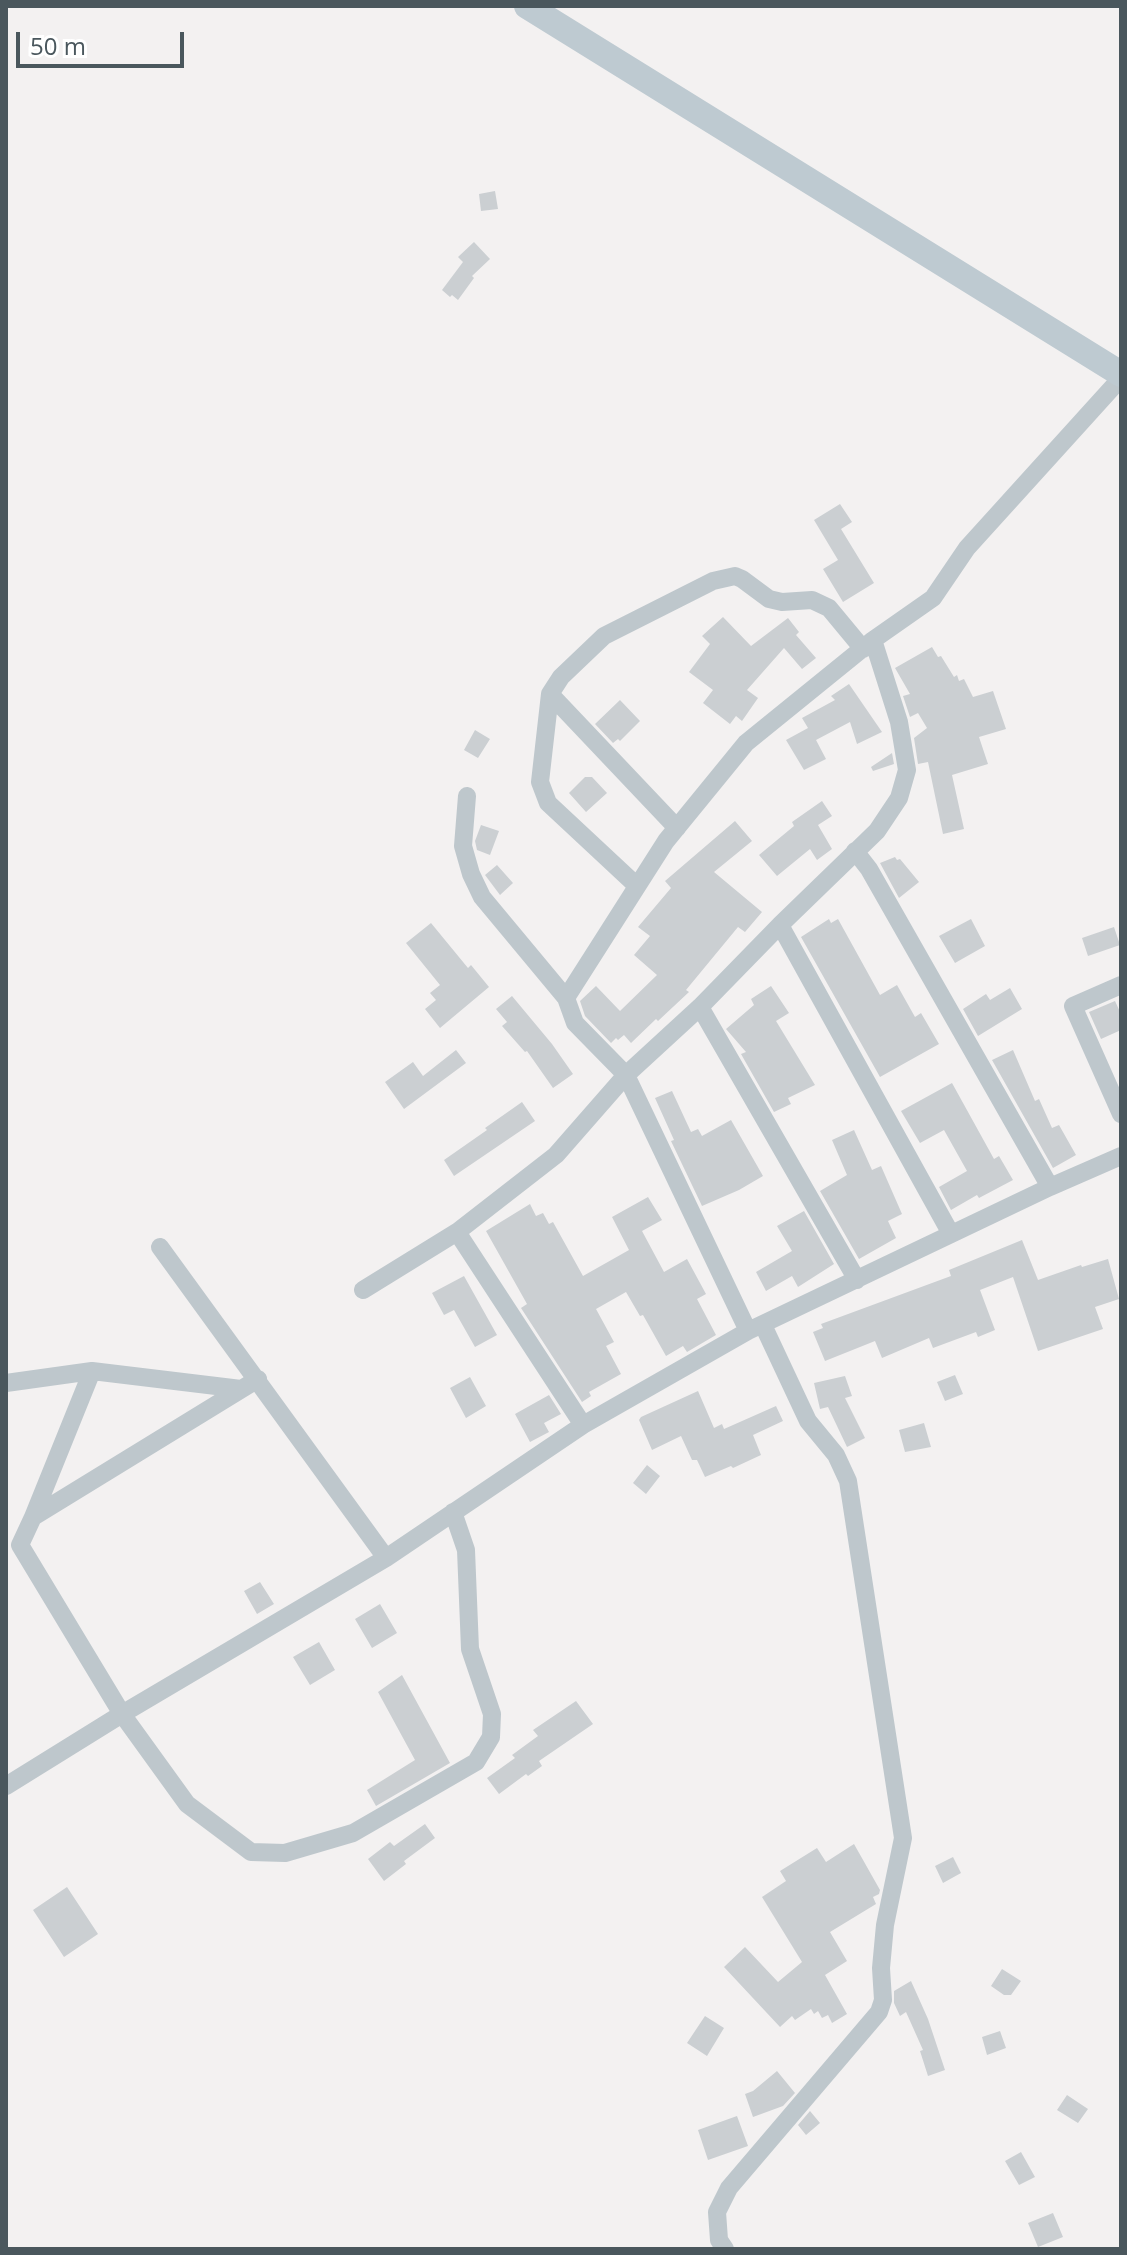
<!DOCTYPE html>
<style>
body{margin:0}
#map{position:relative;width:1127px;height:2255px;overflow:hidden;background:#f3f1f1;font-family:"Open Sans",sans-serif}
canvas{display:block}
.frame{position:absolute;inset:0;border:8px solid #4a575d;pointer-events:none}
.scale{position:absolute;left:16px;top:32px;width:168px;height:36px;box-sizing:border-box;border:4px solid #4a575d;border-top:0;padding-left:10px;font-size:24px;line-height:28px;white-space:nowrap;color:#4a575d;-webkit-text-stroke:6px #fff;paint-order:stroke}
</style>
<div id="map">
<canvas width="1127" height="2255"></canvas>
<div class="frame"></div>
<div class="scale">50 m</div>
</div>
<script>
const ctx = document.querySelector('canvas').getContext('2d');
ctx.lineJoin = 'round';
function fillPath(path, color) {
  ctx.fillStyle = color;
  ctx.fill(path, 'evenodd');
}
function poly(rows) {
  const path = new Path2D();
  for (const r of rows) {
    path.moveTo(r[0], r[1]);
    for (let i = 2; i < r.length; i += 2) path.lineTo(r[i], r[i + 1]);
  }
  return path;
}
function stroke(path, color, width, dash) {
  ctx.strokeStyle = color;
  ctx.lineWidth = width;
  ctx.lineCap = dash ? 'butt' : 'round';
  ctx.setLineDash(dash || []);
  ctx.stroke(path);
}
fillPath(poly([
 [495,191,498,209,481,211,479,194],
 [474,242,490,259,472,276,474,278,458,300,452,295,450,297,442,290,463,262,458,257],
 [840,504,852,522,841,529,874,583,843,602,823,569,838,560,814,520],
 [723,617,751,646,788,618,799,632,796,635,816,658,802,669,784,648,747,690,758,698,742,721,736,716,730,724,703,703,713,690,689,672,710,644,702,636],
 [932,647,938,657,941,656,954,677,957,675,959,681,964,679,973,697,993,691,1006,729,979,737,988,764,952,775,964,829,943,834,928,762,918,764,914,738,927,728,918,713,910,717,903,696,910,694,895,668],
 [849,684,882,732,857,744,850,722,816,740,826,759,804,770,786,740,808,728,802,718,835,700,831,696],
 [620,700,640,721,620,741,618,739,613,743,595,724],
 [475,730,490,739,478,758,464,750],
 [892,753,894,764,873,771,871,767],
 [585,777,592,777,607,793,586,812,569,793],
 [822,801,832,816,818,825,832,849,817,860,810,849,777,876,759,855,794,826,792,822],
 [735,821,752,841,714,872,762,912,745,932,738,927,686,990,689,992,658,1021,656,1019,631,1043,624,1035,618,1040,616,1038,611,1043,585,1016,580,1001,596,986,620,1011,657,975,634,955,650,936,638,927,671,888,665,881],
 [481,825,499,831,490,855,477,850,475,841],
 [895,857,897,860,900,859,919,882,899,898,880,863],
 [497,865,513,883,500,895,485,875],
 [829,919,831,923,838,919,880,995,897,985,915,1017,921,1013,939,1044,880,1077,801,937],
 [971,919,985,946,955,963,939,936],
 [431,923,468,968,471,965,489,987,440,1028,425,1009,436,1000,430,993,440,985,406,943],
 [1114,927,1120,945,1088,956,1082,938],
 [771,986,789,1013,776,1021,815,1085,788,1098,791,1104,774,1112,741,1054,746,1052,726,1029,754,1005,751,999],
 [1010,988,1022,1009,978,1036,963,1009,986,994,990,1000],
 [512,996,552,1044,573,1074,553,1088,527,1051,525,1052,502,1026,507,1022,496,1009],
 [1115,1001,1121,1014,1121,1030,1101,1039,1089,1012],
 [456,1050,466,1063,404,1109,385,1082,413,1062,423,1076],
 [1013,1050,1035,1101,1039,1099,1052,1128,1059,1125,1076,1155,1053,1168,992,1060],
 [952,1083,994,1159,999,1156,1013,1180,979,1198,977,1195,951,1210,939,1187,967,1171,944,1130,920,1143,901,1111],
 [672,1091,691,1132,698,1129,702,1136,731,1120,763,1176,739,1190,702,1206,671,1141,674,1140,655,1098],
 [522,1102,535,1121,454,1176,444,1160,487,1130,485,1128],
 [854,1130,872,1170,881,1166,902,1214,888,1221,896,1238,859,1259,820,1191,847,1175,832,1140],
 [648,1197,662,1220,642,1231,664,1272,687,1259,706,1294,697,1299,716,1335,687,1352,683,1346,666,1356,643,1315,640,1316,626,1292,596,1309,614,1342,606,1346,621,1374,589,1392,591,1396,582,1402,521,1308,527,1304,486,1231,530,1204,536,1216,543,1213,549,1224,553,1222,583,1276,629,1250,612,1217],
 [804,1211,834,1264,798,1287,792,1276,766,1291,756,1272,792,1251,777,1226],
 [1022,1240,1038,1280,1081,1265,1082,1267,1108,1259,1119,1299,1095,1307,1103,1329,1038,1351,1013,1277,980,1290,995,1330,978,1337,976,1332,933,1348,929,1338,882,1358,875,1341,825,1361,813,1332,823,1328,821,1324,951,1276,949,1270],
 [464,1276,497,1335,475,1347,454,1310,444,1315,432,1293],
 [955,1375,963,1394,945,1401,937,1382],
 [845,1376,852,1396,845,1398,865,1438,847,1447,828,1407,820,1409,814,1383],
 [470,1377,486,1406,466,1418,450,1388],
 [698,1391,714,1428,722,1424,724,1429,776,1406,783,1421,753,1435,761,1455,733,1468,731,1466,705,1477,697,1460,692,1460,681,1436,652,1450,639,1420,641,1417],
 [549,1395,561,1414,544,1423,549,1432,530,1442,515,1414],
 [924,1423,931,1447,905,1452,899,1430],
 [647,1465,660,1476,646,1494,633,1483],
 [260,1582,274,1604,257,1614,244,1591],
 [380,1604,397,1633,372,1648,355,1619],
 [319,1642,335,1670,310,1685,293,1657],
 [402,1675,450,1763,376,1806,367,1790,415,1760,378,1692],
 [576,1701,593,1724,539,1761,542,1766,528,1776,526,1774,499,1794,487,1778,515,1758,512,1755,538,1736,533,1730],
 [425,1824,435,1838,404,1861,406,1864,384,1881,368,1859,390,1842,394,1846],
 [854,1844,880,1890,879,1894,873,1897,876,1904,830,1932,847,1961,825,1975,847,2014,832,2023,828,2015,822,2018,818,2011,814,2014,811,2009,795,2020,792,2016,780,2027,724,1967,745,1947,778,1982,802,1962,762,1897,786,1881,780,1871,817,1848,826,1862],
 [953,1857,961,1873,943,1883,935,1866],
 [67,1887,98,1934,64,1957,33,1910],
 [1002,1969,1021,1981,1011,1995,1004,1995,991,1986],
 [911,1981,928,2019,945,2070,928,2076,920,2051,923,2050,906,2012,900,2016,894,2003,894,1991],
 [705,2016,724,2028,707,2056,687,2043],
 [1000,2031,1006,2048,987,2055,982,2037],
 [777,2071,795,2093,783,2106,753,2117,745,2094,753,2091],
 [1067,2095,1088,2109,1078,2123,1057,2110],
 [810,2111,820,2123,806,2135,798,2125],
 [737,2116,748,2146,708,2160,698,2130],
 [1021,2152,1035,2177,1019,2185,1005,2161],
 [1053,2213,1063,2237,1038,2247,1028,2223]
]), '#cbcfd2');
stroke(poly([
 [550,694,677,828],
 [467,796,463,846,471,874,482,897,566,998],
 [855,851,869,869,1050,1187],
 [637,886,548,803,540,782,550,694,561,677,604,636,713,581,735,576,742,579,769,599,782,602,812,600,829,608,863,649],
 [780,925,951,1234],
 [1121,985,1073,1006,1121,1114],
 [700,1007,857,1280],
 [457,1232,583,1425],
 [160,1247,386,1558],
 [363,1290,457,1232,556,1155,626,1075,700,1007,780,925,877,831,899,798,907,770,899,722,873,640],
 [748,1331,626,1075,575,1023,566,998,666,841,746,743,873,640,933,598,967,548,1121,378],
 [258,1379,33,1517,20,1545,122,1714,187,1804,251,1852,285,1853,353,1833,476,1762,491,1737,492,1714,470,1649,466,1550,453,1512],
 [6,1383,92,1371,241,1389],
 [33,1517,92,1371],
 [6,1786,122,1714,386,1558,583,1425,748,1331,1050,1187,1121,1156],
 [725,2249,719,2240,717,2212,729,2188,879,2012,883,2000,881,1968,885,1925,903,1838,848,1481,836,1455,808,1421,763,1325]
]), '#bec7cc', 18);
stroke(poly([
 [527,6,1121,374]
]), '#becad1', 26);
</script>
